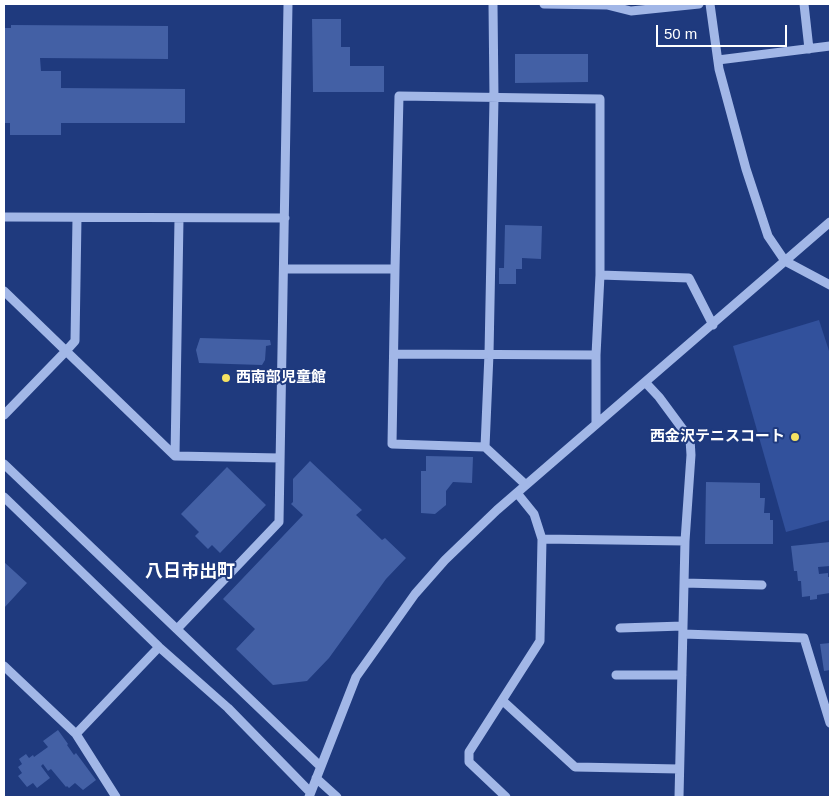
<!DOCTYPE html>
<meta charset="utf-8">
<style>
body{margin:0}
#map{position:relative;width:834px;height:801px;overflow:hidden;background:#1f3a7e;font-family:Helvetica,sans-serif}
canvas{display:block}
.frame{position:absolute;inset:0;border:5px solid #fff;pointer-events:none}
.scale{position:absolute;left:656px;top:25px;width:131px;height:22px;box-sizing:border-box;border:2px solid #fff;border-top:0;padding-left:6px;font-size:15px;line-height:18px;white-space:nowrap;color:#fff;-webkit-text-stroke:4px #1f3a7e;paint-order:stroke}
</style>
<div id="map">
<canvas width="834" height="801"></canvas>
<div class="frame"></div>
<div class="scale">50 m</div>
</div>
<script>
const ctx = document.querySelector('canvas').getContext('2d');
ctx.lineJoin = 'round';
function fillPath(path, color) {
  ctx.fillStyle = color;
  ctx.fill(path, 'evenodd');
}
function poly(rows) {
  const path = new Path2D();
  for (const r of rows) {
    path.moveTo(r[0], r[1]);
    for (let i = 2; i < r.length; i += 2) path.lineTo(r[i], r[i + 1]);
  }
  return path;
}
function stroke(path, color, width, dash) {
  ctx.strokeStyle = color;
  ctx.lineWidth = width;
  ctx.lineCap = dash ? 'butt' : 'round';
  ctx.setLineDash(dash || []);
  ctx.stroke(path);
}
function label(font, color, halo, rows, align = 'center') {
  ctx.font = font + ' Helvetica,"Noto Sans JP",sans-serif';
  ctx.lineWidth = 4;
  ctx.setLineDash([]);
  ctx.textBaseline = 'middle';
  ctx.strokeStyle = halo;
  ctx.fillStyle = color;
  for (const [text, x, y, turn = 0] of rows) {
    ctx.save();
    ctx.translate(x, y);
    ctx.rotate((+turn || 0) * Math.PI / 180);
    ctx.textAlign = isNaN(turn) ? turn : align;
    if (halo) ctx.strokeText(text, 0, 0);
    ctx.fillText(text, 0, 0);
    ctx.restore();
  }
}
fillPath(poly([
 [819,320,830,354,830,520,786,532,733,346]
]), '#32519c');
fillPath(poly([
 [312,19,341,19,341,47,350,47,350,66,384,66,384,92,313,92],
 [11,25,168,26,168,59,40,58,41,71,61,71,61,88,185,89,185,123,61,123,61,135,10,135,10,123,4,123,4,28,11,28],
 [515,54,588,54,588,82,515,83],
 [505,225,542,226,541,259,522,258,522,269,516,269,516,284,499,284,499,268,504,268],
 [200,338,270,340,271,345,266,346,265,360,262,365,199,363,196,350],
 [426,456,473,457,472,483,453,482,446,491,446,505,435,514,421,513,421,471,426,471],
 [310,461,362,510,356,515,382,540,385,538,406,558,386,579,329,658,307,681,273,685,236,649,255,629,223,599,303,515,291,504,293,502,293,479],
 [227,467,266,505,220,553,212,545,208,549,195,536,199,532,181,514],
 [706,482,760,483,760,498,765,498,764,513,770,513,770,520,773,520,773,544,705,544],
 [830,542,830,566,818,567,819,574,828,573,828,577,830,577,830,593,817,595,817,599,810,600,810,596,802,597,801,581,798,581,797,571,794,571,791,546],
 [4,562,27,583,4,608],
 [830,643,830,670,824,671,820,644],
 [58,730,68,744,67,745,74,755,76,753,96,780,83,790,75,783,69,788,67,786,66,787,51,769,48,771,43,764,41,766,50,778,37,788,33,783,27,787,18,776,22,773,18,767,22,764,19,759,26,754,29,758,33,755,34,757,48,747,43,741]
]), '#4360a5');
stroke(poly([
 [544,4,607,5,631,11,699,4],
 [710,4,719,69,746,169,768,236,785,261,830,285],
 [804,4,809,49],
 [718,60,830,46],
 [4,217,285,218],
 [285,269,395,269,392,444,485,447,526,485],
 [395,269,399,96,600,99,600,275,596,355,596,424],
 [600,275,689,278,713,325],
 [4,291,66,351,75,341,77,218],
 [394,354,596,355],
 [645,382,659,397,690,439,691,455,685,541,679,797],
 [4,415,66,351,175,456,280,458],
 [485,447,489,354,494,98,493,4],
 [175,456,179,219],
 [4,464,320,766],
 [4,497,159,647,228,708,310,792],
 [542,539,685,541],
 [684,583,762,585],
 [620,628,683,626],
 [177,629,279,522,288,4],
 [683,634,804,638,830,723],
 [4,666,76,734,116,797],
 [616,675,682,675],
 [503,701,575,767,679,769],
 [76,734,159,647],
 [316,778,337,797],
 [309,797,356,677,415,594,445,560,497,510,830,222],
 [506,797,469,762,469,752,540,641,542,539,534,514,517,493]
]), '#a2b7e7', 9);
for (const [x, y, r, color] of [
 [226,378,5,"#f5e262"],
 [795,437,5,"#f5e262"]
]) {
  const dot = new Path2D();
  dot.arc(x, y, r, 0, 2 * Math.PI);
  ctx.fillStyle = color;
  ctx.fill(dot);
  stroke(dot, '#1f3a7e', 2);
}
label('bold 15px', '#fff', '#1f3a7e', [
 ["西南部児童館",236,378],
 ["西金沢テニスコート",785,437,"right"]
], 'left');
label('bold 18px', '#fff', '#1f3a7e', [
 ["八日市出町",190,572]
]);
</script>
